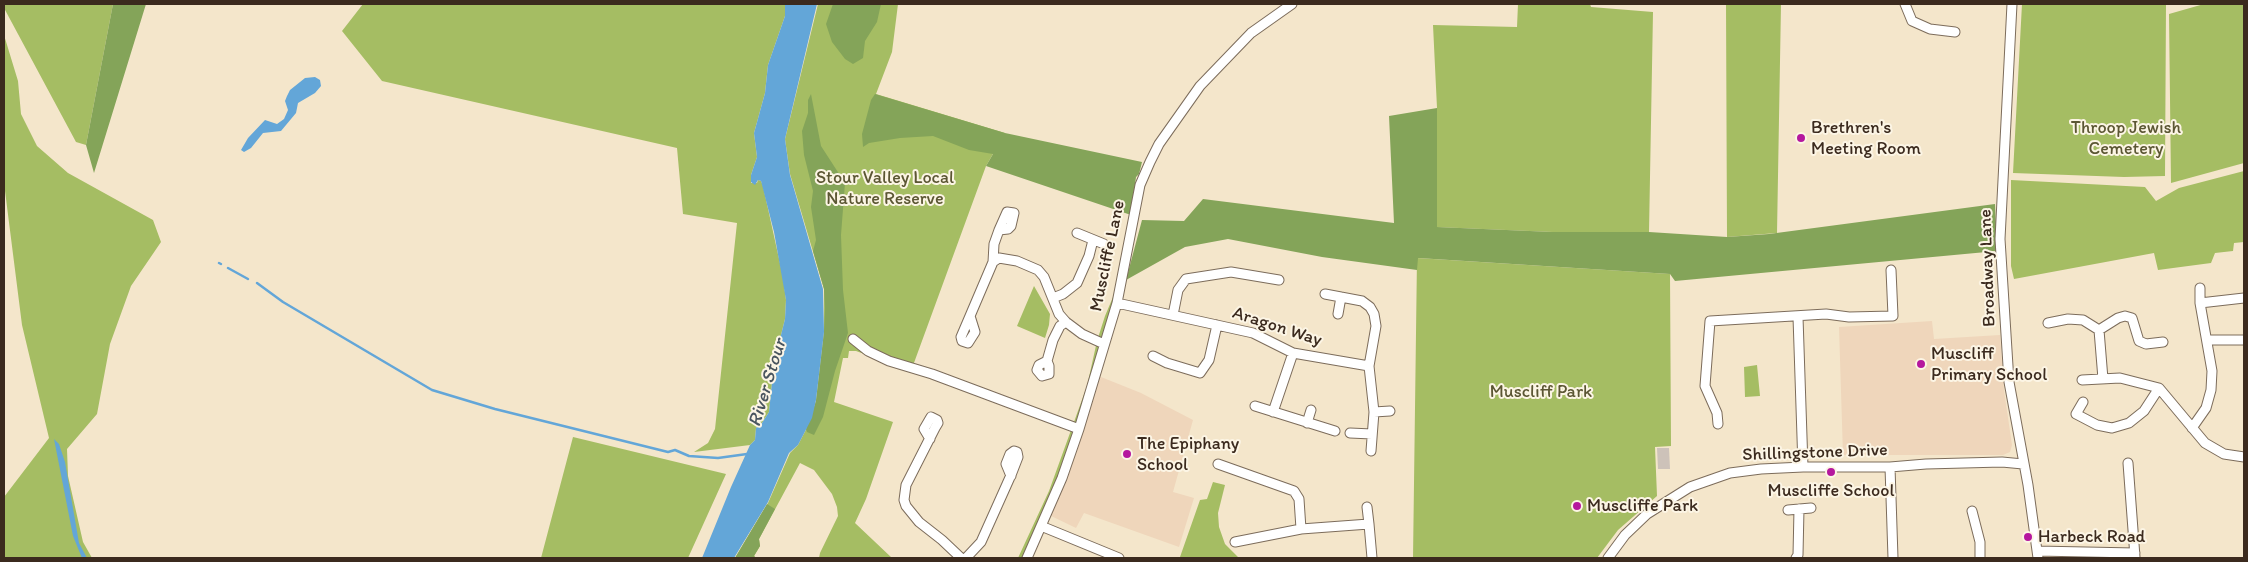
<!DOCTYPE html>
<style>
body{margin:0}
#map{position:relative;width:2248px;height:562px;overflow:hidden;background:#f4e6cb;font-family:Itim,sans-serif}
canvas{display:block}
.frame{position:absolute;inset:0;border:5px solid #3b2a1e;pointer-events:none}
</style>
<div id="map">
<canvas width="2248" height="562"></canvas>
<div class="frame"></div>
</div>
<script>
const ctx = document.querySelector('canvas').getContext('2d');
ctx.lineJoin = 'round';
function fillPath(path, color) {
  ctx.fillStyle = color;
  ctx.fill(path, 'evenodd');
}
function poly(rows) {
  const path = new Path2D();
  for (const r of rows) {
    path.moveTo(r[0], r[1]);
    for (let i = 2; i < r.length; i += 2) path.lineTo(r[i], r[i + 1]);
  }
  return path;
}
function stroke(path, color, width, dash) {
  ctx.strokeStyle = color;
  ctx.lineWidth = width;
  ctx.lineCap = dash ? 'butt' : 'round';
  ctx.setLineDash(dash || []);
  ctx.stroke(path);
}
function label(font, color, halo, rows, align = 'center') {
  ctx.font = font + ' Itim,sans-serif';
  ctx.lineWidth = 4;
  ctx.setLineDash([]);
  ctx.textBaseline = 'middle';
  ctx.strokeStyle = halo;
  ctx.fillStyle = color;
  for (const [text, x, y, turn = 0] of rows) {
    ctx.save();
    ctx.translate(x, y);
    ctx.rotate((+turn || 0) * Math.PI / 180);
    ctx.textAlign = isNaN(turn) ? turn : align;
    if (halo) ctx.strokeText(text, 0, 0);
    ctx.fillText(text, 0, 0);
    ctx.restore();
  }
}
fillPath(poly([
 [1932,321,1934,339,2000,335,2004,390,2012,445,2010,452,2003,455,1843,455,1839,327],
 [1096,375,1141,393,1193,420,1173,492,1194,498,1179,547,1084,513,1076,528,1047,514]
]), '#efd6bb');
fillPath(poly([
 [1657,448,1669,448,1670,469,1658,469]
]), '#cdc2b9');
fillPath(poly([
 [4,4,113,4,86,145,76,142,4,8],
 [363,4,785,4,785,16,768,65,765,93,754,133,757,157,751,175,751,183,757,183,758,180,761,181,763,186,783,277,786,300,785,319,774,363,769,412,762,423,756,428,755,440,750,445,694,452,708,443,715,429,737,223,683,214,677,148,382,81,342,31],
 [818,4,898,4,892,52,876,94,1005,133,986,166,911,371,856,351,849,351,848,358,843,358,834,402,893,422,866,499,855,523,892,558,819,558,820,553,838,516,837,507,832,494,814,470,800,463,759,539,760,546,754,556,756,558,735,558,768,503,790,453,798,445,812,418,816,401,824,332,824,289,790,174,785,139],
 [1518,4,1590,4,1591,7,1653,12,1649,232,1553,232,1436,227,1437,108,1433,25,1517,27],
 [1726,4,1781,4,1777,233,1727,237],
 [2022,4,2166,4,2165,176,2124,177,2013,173],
 [2204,4,2244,4,2244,163,2171,183,2169,14],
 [4,35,18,81,21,114,37,146,68,173,153,220,161,242,131,286,110,344,97,414,67,449,68,476,83,542,92,558,4,558,4,497,49,438,22,325,4,183],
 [2244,171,2244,242,2234,243,2233,251,2215,253,2211,263,2158,270,2154,253,2014,279,2011,266,2011,180,2145,187,2156,201,2179,188],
 [1417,258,1670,274,1671,446,1655,447,1657,496,1618,530,1597,558,1413,558],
 [1124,271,1079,429,1027,558,1018,558,1049,491,1087,386,1097,341,1105,316],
 [1034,286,1050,314,1049,325,1045,338,1017,326],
 [1757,365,1760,396,1745,397,1744,367],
 [573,437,726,474,688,558,541,558],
 [1213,482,1225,485,1218,513,1219,527,1225,544,1239,558,1183,558,1180,557,1200,500,1207,499]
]), '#a5bd63');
fillPath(poly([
 [113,4,146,4,94,173,86,145],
 [833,4,881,4,877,22,865,41,863,58,853,64,845,59,832,42,826,24],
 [811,94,821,146,845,183,841,235,843,290,848,333,835,371,823,417,814,435,807,432,806,429,816,401,824,332,825,308,824,289,813,251,816,240,811,207,813,191,804,155,802,131,808,113,808,100],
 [875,94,1005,133,1142,162,1139,174,1136,177,1131,215,986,166,993,154,969,150,933,136,900,138,869,143,863,147,862,134,871,100],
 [1437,108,1437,227,1553,232,1649,232,1727,237,1769,234,1995,204,1997,251,1675,281,1670,274,1418,258,1417,270,1322,257,1228,239,1185,247,1126,280,1142,220,1184,221,1203,199,1394,223,1389,116],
 [767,504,775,509,759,539,760,546,754,556,756,558,735,558]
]), '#84a459');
fillPath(poly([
 [785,4,817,4,785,139,790,175,823,289,824,332,816,400,812,418,798,445,789,453,768,502,734,558,702,558,731,487,750,445,755,440,756,428,762,423,769,412,774,363,785,319,786,300,774,232,761,181,758,180,755,185,751,182,751,175,757,157,754,133,765,93,768,65,785,16],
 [315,77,320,80,321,86,315,93,298,103,296,113,281,131,263,133,251,148,244,152,241,150,248,138,265,120,277,124,284,119,288,110,285,101,287,96,290,90,305,78],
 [54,439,59,444,65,462,79,543,87,558,82,558,73,536]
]), '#63a6d8');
stroke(poly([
 [219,263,221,264],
 [228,268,248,279],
 [257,283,283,302,432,390,495,409,668,452,675,450,689,456,718,458,747,454]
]), '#63a6d8', 2.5);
const minor = poly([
 [1905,4,1912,21,1930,29,1955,32],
 [2012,4,2000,239,2009,382,2028,485,2038,558],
 [1077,233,1104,244],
 [993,262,994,244,999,230,1007,212,1014,213,1011,226,1008,229,999,230],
 [1325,294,1362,301,1370,307,1374,314,1376,326,1369,366,1374,412,1371,451],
 [1053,298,1063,294,1077,283,1089,256,1093,240],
 [1117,303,1253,333,1293,353,1369,366],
 [2200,303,2244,298],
 [1338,314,1341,297],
 [1173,315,1178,290,1186,279,1231,272,1279,280],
 [970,316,975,332,968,343,962,341,961,337,970,316,993,262,999,258,1017,261,1038,270,1044,277,1059,314,1066,322,1082,334,1104,344],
 [1798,317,1803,467],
 [2048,323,2068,319,2083,320,2099,330,2118,318,2125,316,2132,318,2139,341,2146,344,2163,342],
 [2099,330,2103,379],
 [853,339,868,351,889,361,932,374,1079,429],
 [2207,340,2244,340],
 [1153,356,1167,363,1200,373,1209,360,1217,325],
 [1047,361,1049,366,1049,374,1042,376,1037,370,1039,365,1047,361,1053,340,1060,326,1066,322],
 [2082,380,2120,378,2159,388,2205,443,2224,454,2244,457],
 [2083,402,2076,414,2097,425,2112,428,2129,423,2144,411,2159,388],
 [1255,406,1335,431],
 [1273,412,1293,353],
 [1374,412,1390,411],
 [1307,423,1311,410],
 [1718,424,1717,413,1705,386,1710,321,1826,314,1849,317,1893,316,1891,270],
 [2192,428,2206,408,2211,390,2212,371,2200,303,2200,288],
 [1350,433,1372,434],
 [930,439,924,429,931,417,937,420,938,423,935,428,906,485,904,500,906,506,919,522,942,540,961,558],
 [2128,463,2135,557],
 [1218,464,1294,491,1299,499,1301,529],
 [1890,467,1893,558],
 [1367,507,1369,524],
 [1788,510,1811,508],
 [1972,511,1980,542,1980,558],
 [1041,526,1119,558],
 [1235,542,1301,529,1369,524,1372,558],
 [2037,551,2135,553],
 [966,558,981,542,1011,475,1018,457,1017,452,1014,451,1010,454,1006,464,1011,476],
 [1027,558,1062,478,1079,429,1117,303,1140,185,1150,162,1159,144,1200,86,1251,33,1292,4],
 [1608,558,1625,535,1647,514,1690,487,1730,473,1761,469,1803,467,1890,467,1926,464,2002,462,2023,464],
 [1796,558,1798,555,1799,509]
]);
stroke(minor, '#7c6c5b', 11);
stroke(minor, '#fff', 9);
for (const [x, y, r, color] of [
 [1801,138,5,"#b5179e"],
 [1921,364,5,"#b5179e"],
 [1127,454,5,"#b5179e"],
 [1831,472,5,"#b5179e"],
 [1577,506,5,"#b5179e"],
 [2028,537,5,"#b5179e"]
]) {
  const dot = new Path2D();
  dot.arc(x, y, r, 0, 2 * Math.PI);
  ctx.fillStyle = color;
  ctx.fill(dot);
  stroke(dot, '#fcf5e5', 2);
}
label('18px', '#3b2a1e', '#fcf5e5', [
 ["Brethren's",1811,128],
 ["Meeting Room",1811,149],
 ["Muscliff",1931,354],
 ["Primary School",1931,375],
 ["The Epiphany",1137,444],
 ["School",1137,465],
 ["Muscliffe School",1831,491,"center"],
 ["Muscliffe Park",1587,506],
 ["Harbeck Road",2038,537]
], 'left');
label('18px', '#5b5633', '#fcf5e5', [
 ["Throop Jewish",2126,128],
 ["Cemetery",2126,149],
 ["Stour Valley Local",885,178],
 ["Nature Reserve",885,199],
 ["Muscliff Park",1541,392]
]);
label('18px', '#3b2a1e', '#fcf5e5', [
 ["Muscliffe Lane",1108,256,-78],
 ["Broadway Lane",1988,268,-92],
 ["Aragon Way",1277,327,18],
 ["Shillingstone Drive",1815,453,-2]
]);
label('italic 19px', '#49555f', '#fcf5e5', [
 ["River Stour",768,383,-73]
]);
</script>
